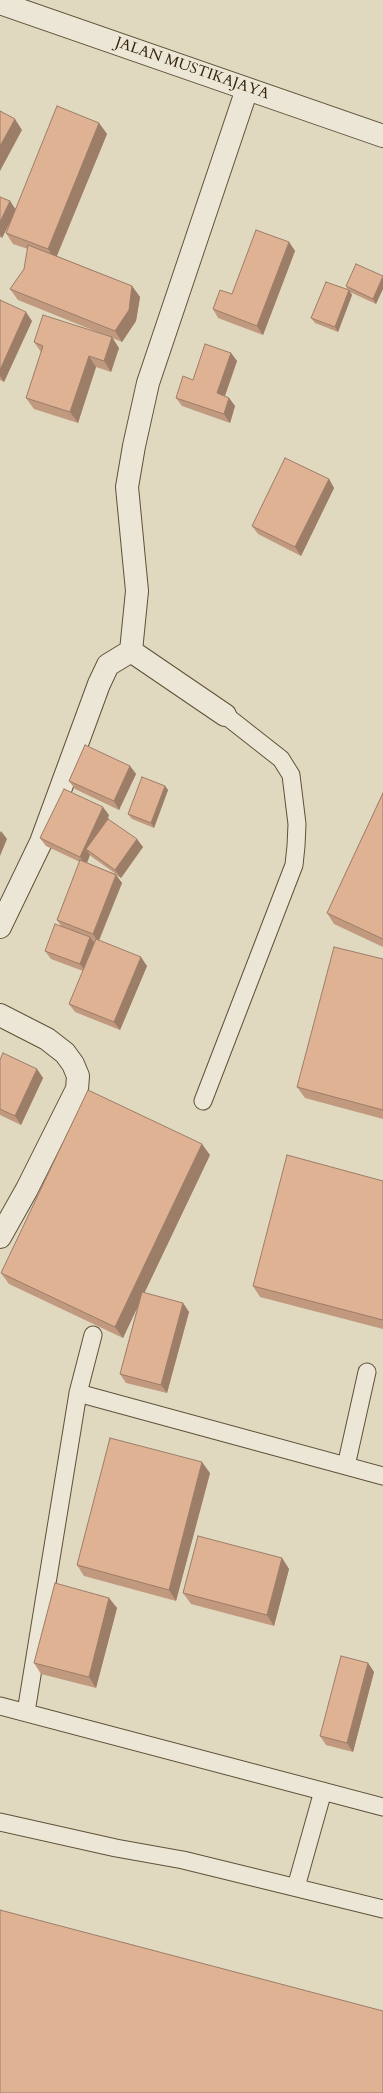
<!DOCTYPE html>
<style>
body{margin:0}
canvas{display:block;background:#e0d9bf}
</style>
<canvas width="383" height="2093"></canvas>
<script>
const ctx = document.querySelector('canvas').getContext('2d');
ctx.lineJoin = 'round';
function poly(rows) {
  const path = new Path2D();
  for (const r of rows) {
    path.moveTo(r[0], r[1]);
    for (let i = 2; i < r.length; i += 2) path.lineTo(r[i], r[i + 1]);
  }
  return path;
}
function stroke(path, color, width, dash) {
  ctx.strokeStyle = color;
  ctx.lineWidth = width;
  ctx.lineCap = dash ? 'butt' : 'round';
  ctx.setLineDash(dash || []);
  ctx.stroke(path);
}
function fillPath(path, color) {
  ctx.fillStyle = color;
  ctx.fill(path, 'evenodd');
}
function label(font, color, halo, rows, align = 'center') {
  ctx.font = font + ' Cardo,serif';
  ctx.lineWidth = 3.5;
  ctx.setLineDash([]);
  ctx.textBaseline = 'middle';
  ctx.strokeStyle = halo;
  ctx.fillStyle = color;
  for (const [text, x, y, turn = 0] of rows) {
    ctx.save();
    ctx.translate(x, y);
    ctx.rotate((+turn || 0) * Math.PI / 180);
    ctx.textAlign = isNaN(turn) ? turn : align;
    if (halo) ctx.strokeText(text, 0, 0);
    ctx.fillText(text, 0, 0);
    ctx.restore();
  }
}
const service = poly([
 [203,1101,294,865,296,846,297,824,291,775,281,759,225,715],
 [78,1393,383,1476],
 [346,1466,367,1372],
 [0,1706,383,1807],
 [26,1712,78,1393,93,1335],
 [0,1822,116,1848,183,1860,383,1909],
 [296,1887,323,1791]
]);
const minor = poly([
 [0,3,383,136],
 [131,651,137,591,127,487,134,446,148,383,247,89],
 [131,651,225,715],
 [0,927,41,842,99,684,108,665,131,651],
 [0,1015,47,1039,65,1053,73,1064,78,1076,77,1089,27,1189,0,1237]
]);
stroke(service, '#615139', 19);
stroke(minor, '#615139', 24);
stroke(service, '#ebe6d5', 17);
stroke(minor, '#ebe6d5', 22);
fillPath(poly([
 [99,123,107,134,57,256,132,286,140,297,136,321,122,342,18,300,10,289,24,269,28,249,13,244,6,233,9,224,2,238,0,237,0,197,10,201,15,209],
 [289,242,295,251,263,335,218,318,213,309,232,294],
 [383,276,376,304,350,292,352,295,338,332,315,323,311,318,348,290,346,286],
 [0,300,32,321,4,382,0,380],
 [34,342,119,348,111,372,96,367,78,423,34,409,26,398,41,352],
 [231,353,237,361,225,396,229,398,235,406,230,423,182,406,176,398,193,380],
 [329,479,334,488,301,556,258,534,252,526],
 [130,766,136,774,119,810,75,789,69,781],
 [165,786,168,790,154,828,132,819,128,814],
 [383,793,383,947,334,924,327,913],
 [109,815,108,819,143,847,121,878,116,875,122,883,99,941,147,966,120,1030,75,1012,69,1004,83,971,51,959,45,951,61,926,57,920,80,862,46,846,40,838],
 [90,855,92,857,116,874,87,863],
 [383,959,383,1119,305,1098,297,1087],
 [0,1060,37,1069,43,1078,21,1125,0,1115],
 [210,1155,144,1293,183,1303,189,1312,167,1393,126,1383,120,1374,138,1305,123,1338,9,1284,1,1273],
 [383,1181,383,1329,260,1297,253,1286],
 [210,1473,176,1601,84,1576,77,1565],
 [282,1558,289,1569,274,1626,191,1604,183,1593],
 [109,1598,117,1608,96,1688,41,1674,34,1663],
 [368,1663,374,1672,353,1752,326,1745,320,1736]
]), '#c0997f');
fillPath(poly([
 [15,119,22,130,0,171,0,146],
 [99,123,107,134,55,260,48,249],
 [10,201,16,210,2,238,0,235,0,222],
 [289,242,295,251,263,335,257,326],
 [383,277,383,289,376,304,373,299],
 [132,286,140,297,136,321,122,342,115,331],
 [349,290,352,295,338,332,335,327],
 [26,312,32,321,4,382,0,376,0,370],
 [112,337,119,348,111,372,104,361],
 [231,353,237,361,223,401,217,393],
 [89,356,96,367,78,423,70,412],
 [229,398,235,406,230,423,224,414],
 [329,479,334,488,301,556,295,547],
 [130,766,136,774,119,810,114,801],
 [165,786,168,790,154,828,151,823],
 [103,807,109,815,92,853,86,849,90,855,86,865,80,857],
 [1,831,7,839,0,856,0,833],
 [137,839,143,847,121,878,115,870],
 [116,875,122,883,98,942,93,934],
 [90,937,96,945,86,972,80,964],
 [141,957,147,966,120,1030,114,1022],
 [37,1069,43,1078,21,1125,15,1116],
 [202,1144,210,1155,123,1338,115,1327],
 [183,1303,189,1312,167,1393,161,1385],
 [202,1462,210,1473,176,1601,169,1590],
 [282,1558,289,1569,274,1626,267,1615],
 [109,1598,117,1608,96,1688,89,1677],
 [368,1663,374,1672,353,1752,347,1743]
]), '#9c7d68');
const building = poly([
 [57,106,99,123,48,249,6,233,57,106],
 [0,111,15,119,0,146,0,111],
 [0,197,10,201,0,222,0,197],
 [256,230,289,242,257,326,213,309,220,290,232,294,256,230],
 [28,245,132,286,129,310,115,331,10,289,24,269,28,245],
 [356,264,383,276,373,299,346,286,356,264],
 [326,282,349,290,335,327,311,318,326,282],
 [0,300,26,312,0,370,0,300],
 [43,315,112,337,104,361,89,356,70,412,26,398,43,346,34,342,43,315],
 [205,344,231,353,217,393,229,398,224,414,176,398,183,376,193,380,205,344],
 [285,458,329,479,295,547,252,526,285,458],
 [85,745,130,766,114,801,69,781,85,745],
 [142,777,165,786,151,823,128,814,142,777],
 [64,789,103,807,80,857,40,838,64,789],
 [383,793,383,939,327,913,383,793],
 [108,819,137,839,115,870,86,849,108,819],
 [80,860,116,875,93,934,57,920,80,860],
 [55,924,90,937,80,964,45,951,55,924],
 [96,939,141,957,114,1022,69,1004,96,939],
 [334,947,383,959,383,1110,297,1087,334,947],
 [3,1053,37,1069,15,1116,0,1109,0,1060,3,1053],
 [88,1090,202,1144,115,1327,1,1273,88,1090],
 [287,1155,383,1181,383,1320,253,1286,287,1155],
 [142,1292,183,1303,161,1385,120,1374,142,1292],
 [110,1438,202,1462,169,1590,77,1565,110,1438],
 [198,1536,282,1558,267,1615,183,1593,198,1536],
 [55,1583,109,1598,89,1677,34,1663,55,1583],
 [341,1656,368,1663,347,1743,320,1736,341,1656],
 [0,1910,383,2011,383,2093,0,2093,0,1910]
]);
fillPath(building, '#dfb294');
stroke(building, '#9c7d68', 1);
label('15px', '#37240c', '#ebe6d5', [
 ["JALAN MUSTIKAJAYA",192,69,19]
]);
</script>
